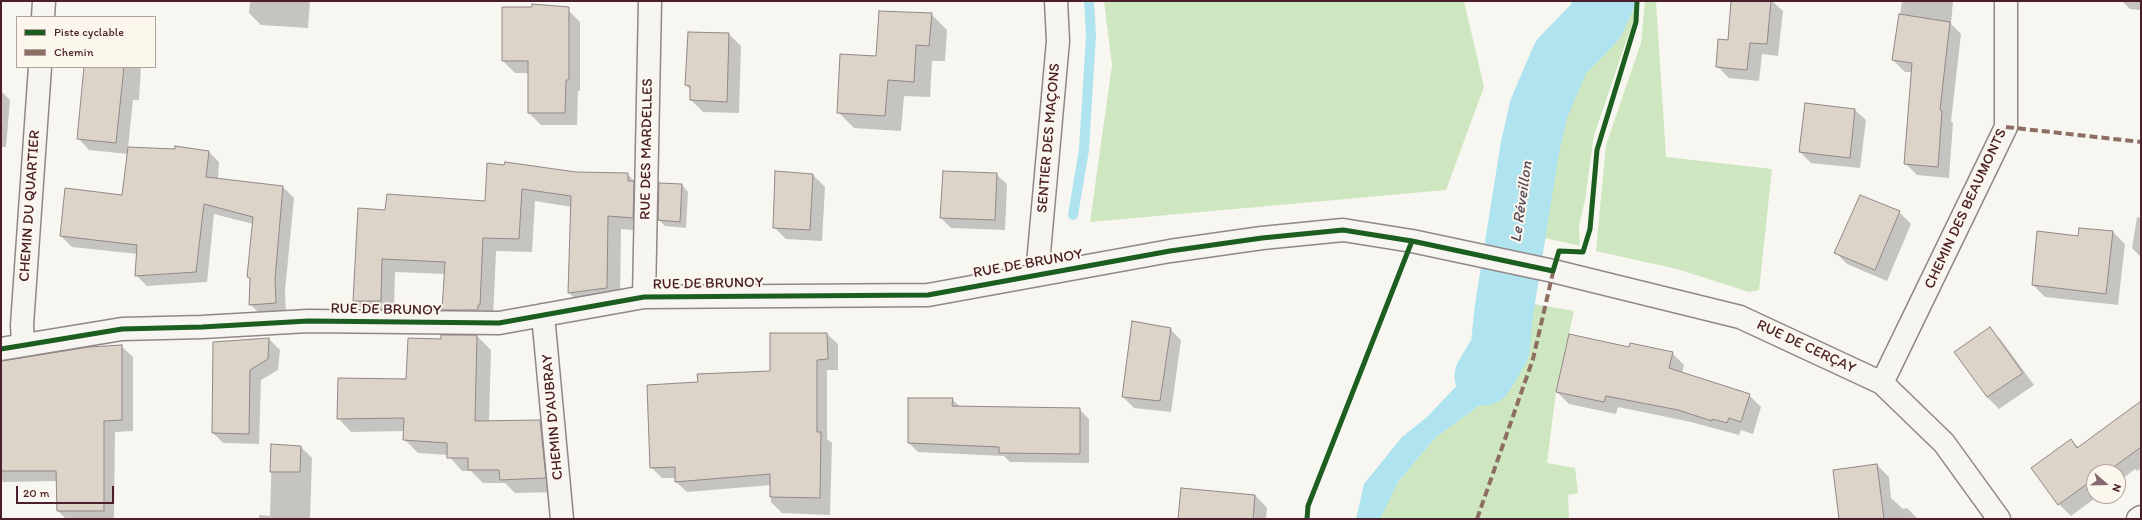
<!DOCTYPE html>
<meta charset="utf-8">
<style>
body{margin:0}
#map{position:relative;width:2142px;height:520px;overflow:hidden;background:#f8f6f0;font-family:Itim,sans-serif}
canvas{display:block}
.frame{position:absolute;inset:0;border:2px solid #4a1f2b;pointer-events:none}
.legend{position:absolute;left:16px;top:16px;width:140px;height:52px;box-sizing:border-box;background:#fbf7ec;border:1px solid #b4a19f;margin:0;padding:5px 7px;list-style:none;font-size:12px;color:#4a1f2b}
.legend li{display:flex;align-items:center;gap:8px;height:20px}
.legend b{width:20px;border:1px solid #b4a19f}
.north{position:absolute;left:2086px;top:464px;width:40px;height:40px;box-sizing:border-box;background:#fbf7ec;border:1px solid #b4a19f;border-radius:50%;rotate:110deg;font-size:11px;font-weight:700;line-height:16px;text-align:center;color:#4a1f2b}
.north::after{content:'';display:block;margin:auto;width:14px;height:18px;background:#876a70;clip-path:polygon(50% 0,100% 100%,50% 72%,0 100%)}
.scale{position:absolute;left:16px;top:486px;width:98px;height:18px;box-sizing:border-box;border:2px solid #4a1f2b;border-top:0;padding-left:5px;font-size:12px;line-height:14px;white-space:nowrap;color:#4a1f2b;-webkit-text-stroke:3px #fbf7ec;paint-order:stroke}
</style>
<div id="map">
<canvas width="2142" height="520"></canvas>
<div class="frame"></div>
<ul class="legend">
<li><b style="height:5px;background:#1b5e20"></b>Piste cyclable</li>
<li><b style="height:5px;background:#8d6e63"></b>Chemin</li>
</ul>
<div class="north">N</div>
<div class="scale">20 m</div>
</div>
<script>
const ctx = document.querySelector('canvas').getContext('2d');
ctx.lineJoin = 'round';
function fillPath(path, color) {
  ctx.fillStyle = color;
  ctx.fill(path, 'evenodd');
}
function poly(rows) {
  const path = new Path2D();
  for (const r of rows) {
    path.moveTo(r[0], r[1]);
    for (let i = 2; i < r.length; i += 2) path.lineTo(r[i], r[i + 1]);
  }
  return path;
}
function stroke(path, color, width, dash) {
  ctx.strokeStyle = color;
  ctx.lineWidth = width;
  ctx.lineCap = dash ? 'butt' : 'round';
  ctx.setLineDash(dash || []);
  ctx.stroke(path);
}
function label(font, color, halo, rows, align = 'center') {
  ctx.font = font + ' Itim,sans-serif';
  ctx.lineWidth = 4;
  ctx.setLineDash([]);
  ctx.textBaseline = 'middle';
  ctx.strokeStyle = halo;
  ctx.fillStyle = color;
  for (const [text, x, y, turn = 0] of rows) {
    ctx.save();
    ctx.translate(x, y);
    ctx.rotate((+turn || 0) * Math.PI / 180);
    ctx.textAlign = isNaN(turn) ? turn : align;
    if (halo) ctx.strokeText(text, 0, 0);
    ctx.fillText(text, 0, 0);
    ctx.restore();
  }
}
fillPath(poly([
 [1104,1,1464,1,1484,87,1446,190,1090,222,1112,65],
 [1618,1,1634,1,1634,19,1594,135,1585,200,1579,226,1580,246,1536,236,1538,225,1529,222,1547,132,1568,70,1610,25],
 [1645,1,1656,1,1666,157,1772,169,1759,290,1749,292,1677,269,1596,251,1606,145,1641,43],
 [1511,300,1574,311,1556,392,1547,463,1575,468,1578,493,1568,495,1569,519,1379,519,1398,482,1435,438,1485,401,1517,319]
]), '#cfe7c0');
fillPath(poly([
 [1596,1,1618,1,1610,25,1568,70,1547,132,1529,222,1511,217,1521,104,1534,80],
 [1499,297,1511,300,1517,319,1512,351,1485,401,1435,438,1398,482,1380,519,1356,519,1364,484,1402,437,1427,417,1483,358,1494,341,1493,321]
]), '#aee3ef');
fillPath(poly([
 [250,1,310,1,308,28,261,25,249,13],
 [1732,1,1772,1,1783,11,1778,56,1762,54,1759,81,1729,78,1717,66,1729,41],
 [1902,1,1953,1,1951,24,1961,34,1951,121,1953,123,1949,178,1917,175,1905,163,1912,72,1905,72,1893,60],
 [2122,1,2141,1,2141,10,2130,9],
 [568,10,580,22,580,91,578,91,577,125,541,125,529,113,529,73,515,73,503,61],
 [931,14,947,30,945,61,932,61,930,97,904,96,901,131,854,128,838,112,877,57],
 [729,34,741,46,739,113,703,112,691,100,691,90,686,85],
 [85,67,141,67,139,100,133,100,128,148,209,152,219,162,218,179,283,187,294,198,285,291,286,314,261,315,250,304,251,279,248,277,253,224,214,214,207,282,147,286,136,275,138,254,72,247,61,236,123,196,128,154,89,150,78,138],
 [1,91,10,100,6,147,1,147],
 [1805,105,1855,110,1866,120,1860,168,1811,163,1800,152],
 [488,164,576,173,627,174,641,187,646,231,621,229,620,301,582,306,569,293,572,207,535,201,532,252,496,251,493,317,456,323,443,310,445,274,395,272,394,314,367,314,354,301,386,211,486,202],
 [996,174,1007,184,1005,230,951,228,941,218],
 [813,175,825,187,822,241,786,239,774,227],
 [660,184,682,185,688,192,686,228,665,226,659,220],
 [1899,212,1911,224,1887,281,1847,264,1836,253],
 [2137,217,2141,218,2141,257,2132,248],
 [2080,229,2113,232,2125,244,2118,305,2045,297,2033,285,2079,237],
 [1989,328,2001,340,2034,385,1999,409,1987,397],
 [1170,329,1181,340,1171,412,1134,408,1123,397],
 [771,334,827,334,838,344,838,370,827,370,827,439,832,443,830,515,782,513,771,502,771,485,687,492,676,482,676,478,662,478,651,467,699,383,771,372],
 [442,336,477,336,491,350,489,422,540,421,554,435,559,492,515,493,505,483,483,483,471,471,462,471,448,455,418,453,404,439,405,431,351,432,338,418,407,380,442,340],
 [269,339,280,350,278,370,261,380,259,444,223,443,213,433,214,342],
 [121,346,133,357,133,431,115,432,114,519,66,519,58,511,57,481,3,482,1,479,1,362],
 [1629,348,1672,353,1684,365,1682,373,1749,395,1761,407,1753,434,1741,430,1739,435,1691,422,1618,407,1616,414,1569,404,1557,392],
 [952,399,960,407,1079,409,1089,419,1089,463,1010,462,1004,456,918,452,909,443],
 [2141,403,2141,468,2137,471,2135,469,2118,482,2118,472,2094,472,2094,496,2098,496,2071,516,2059,504,2071,440,2079,448],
 [272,446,301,447,312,458,310,519,259,519,259,515,270,516],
 [1877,465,1889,477,1891,498,1903,509,1907,508,1918,519,1840,519],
 [1182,489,1255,495,1267,508,1266,519,1179,519]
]), '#0003');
stroke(poly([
 [1073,215,1084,150,1091,35,1089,1]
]), '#aee3ef', 10);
stroke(poly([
 [1484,376,1500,349,1504,310,1530,147,1539,108,1561,57,1595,22,1605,1]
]), '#aee3ef', 59);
const building = poly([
 [1731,1,1771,1,1767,44,1750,43,1747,70,1716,67,1718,39,1728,40,1731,1],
 [532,4,569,7,569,80,566,80,565,113,528,113,528,61,502,61,502,7,532,7,532,4],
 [879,11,932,13,929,46,916,45,914,82,888,80,885,116,837,113,840,54,876,56,879,11],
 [1899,14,1950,22,1940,110,1942,111,1938,167,1904,164,1912,63,1892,60,1899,14],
 [688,32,729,33,727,102,690,100,690,86,685,85,688,32],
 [84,67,124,67,116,143,77,139,84,67],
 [1805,103,1855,109,1850,158,1799,152,1805,103],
 [175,146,209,151,206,177,283,186,275,279,276,303,249,305,250,278,247,277,253,217,204,204,196,272,135,276,137,245,60,236,65,188,122,195,128,147,175,149,175,146],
 [505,162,576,172,628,173,628,181,634,181,633,218,608,216,607,288,568,293,571,196,522,189,519,239,483,238,480,305,478,305,478,310,442,310,445,262,382,259,381,301,353,301,358,208,385,210,387,194,485,201,487,163,504,165,505,162],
 [775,171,813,174,810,230,773,228,775,171],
 [943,171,997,173,995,220,940,218,943,171],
 [659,183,682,184,680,222,658,220,659,183],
 [1860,195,1900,211,1875,270,1834,253,1860,195],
 [2079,228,2113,231,2106,294,2032,285,2037,231,2078,236,2079,228],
 [1132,321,1171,328,1160,401,1122,397,1132,321],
 [1990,327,2023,373,1987,397,1954,352,1990,327],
 [770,333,827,333,828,359,817,360,817,432,821,432,820,498,770,497,770,474,675,482,675,467,650,468,647,385,698,382,697,374,770,371,770,333],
 [1569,334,1629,347,1630,343,1673,352,1669,368,1750,394,1741,422,1729,418,1727,423,1712,419,1712,421,1678,410,1606,396,1604,402,1556,392,1569,334],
 [441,335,477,335,475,421,540,420,546,478,500,480,499,470,468,470,468,458,447,458,447,443,403,440,404,418,337,419,338,378,406,379,408,338,441,339,441,335],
 [269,338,268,359,250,370,249,434,212,433,213,342,269,338],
 [122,345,122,420,104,421,104,511,57,511,56,471,1,471,1,361,89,347,122,345],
 [908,398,953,398,952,406,1080,408,1080,454,999,453,999,447,908,443,908,398],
 [2141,401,2141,447,2107,472,2094,472,2094,479,2058,505,2031,468,2071,439,2077,448,2141,401],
 [271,444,301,446,300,472,270,472,271,444],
 [1877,464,1884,519,1839,519,1833,470,1877,464],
 [1181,488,1255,495,1253,519,1178,519,1181,488]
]);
fillPath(building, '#dcd3c9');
stroke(building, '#918787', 1);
const minor = poly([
 [43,17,44,1],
 [1037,275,1058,41,1056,1],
 [644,297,650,1],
 [543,315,562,519],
 [23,344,22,325,40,67],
 [1,349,122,329,202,327,308,321,499,323,644,297,928,295,1170,251,1262,238,1343,230,1412,241,1553,271,1740,317,1882,383,1944,443,1999,519],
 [1882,383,2006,127,2006,1],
 [2138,519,2141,517]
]);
stroke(minor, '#918787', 25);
stroke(minor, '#f6f5f1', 22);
stroke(poly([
 [2006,127,2141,142],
 [1477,519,1533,359,1554,268]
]), '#8d6e63', 4, [8, 4]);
stroke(poly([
 [1,349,122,329,202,327,308,321,499,323,644,297,928,295,1170,251,1262,238,1343,230,1412,241,1553,271,1559,251,1583,252,1590,229,1597,150,1636,22,1637,1],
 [1307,519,1308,506,1412,241]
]), '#1b5e20', 5);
label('15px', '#4a1f2b', '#fbf7ec', [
 ["SENTIER DES MAÇONS",1049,138,-85],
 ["RUE DES MARDELLES",647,149,-89],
 ["CHEMIN DU QUARTIER",30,206,-86],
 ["CHEMIN DES BEAUMONTS",1966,209,-65],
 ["RUE DE BRUNOY",1028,264,-10],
 ["RUE DE BRUNOY",708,284,-1],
 ["RUE DE BRUNOY",386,310,1],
 ["RUE DE CERÇAY",1806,347,25],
 ["CHEMIN D'AUBRAY",553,417,-95]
]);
label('italic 16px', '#5b4e5c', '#fbf7ec', [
 ["Le Réveillon",1522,202,-82]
]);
</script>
